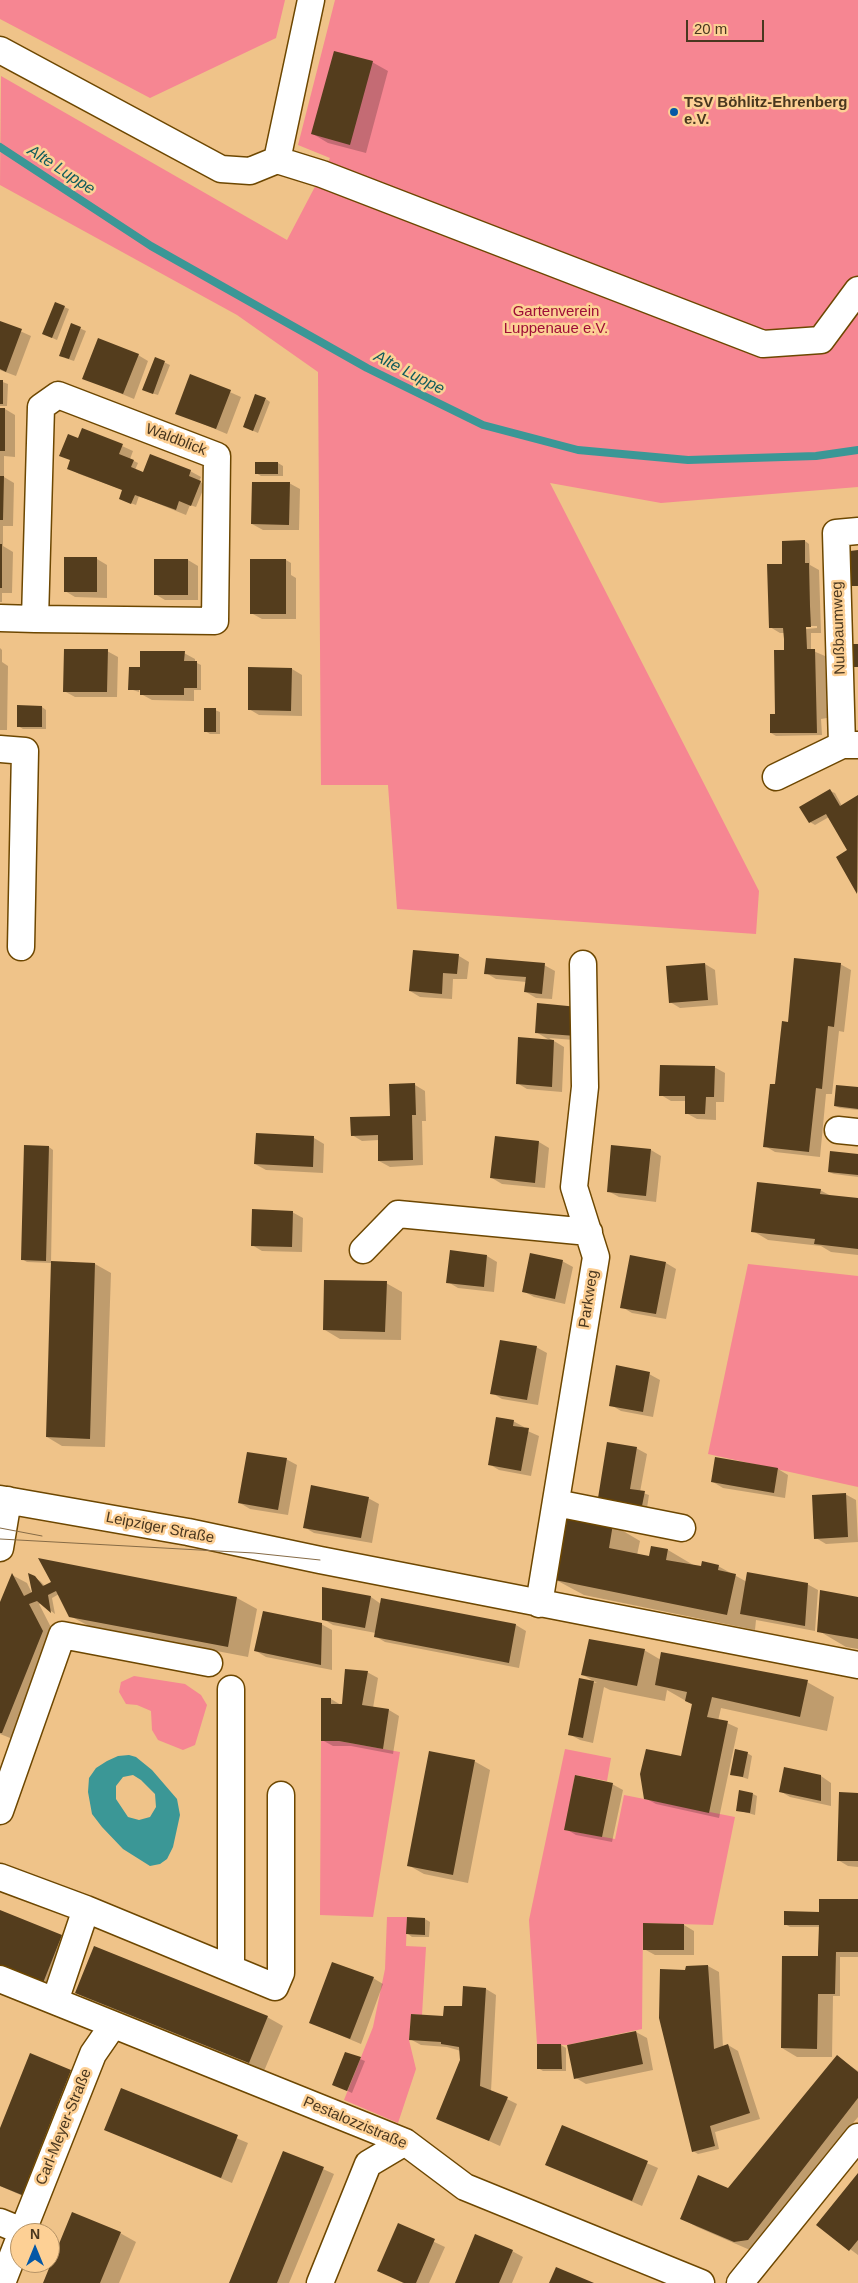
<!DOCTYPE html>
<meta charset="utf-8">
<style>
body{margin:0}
#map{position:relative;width:858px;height:2283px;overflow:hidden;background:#efc389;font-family:Arial,sans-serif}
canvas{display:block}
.north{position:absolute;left:10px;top:2223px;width:50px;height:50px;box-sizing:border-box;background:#fdd095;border:1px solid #b59366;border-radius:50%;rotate:0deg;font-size:14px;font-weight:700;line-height:20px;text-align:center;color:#49371f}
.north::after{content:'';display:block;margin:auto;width:18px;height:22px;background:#0558a6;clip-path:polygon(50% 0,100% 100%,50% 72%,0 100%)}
.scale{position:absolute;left:686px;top:20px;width:78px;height:22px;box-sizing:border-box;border:2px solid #49371f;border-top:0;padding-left:6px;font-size:15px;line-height:18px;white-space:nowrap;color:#49371f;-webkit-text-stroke:4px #fdd095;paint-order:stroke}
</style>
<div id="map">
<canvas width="858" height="2283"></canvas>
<div class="north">N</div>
<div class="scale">20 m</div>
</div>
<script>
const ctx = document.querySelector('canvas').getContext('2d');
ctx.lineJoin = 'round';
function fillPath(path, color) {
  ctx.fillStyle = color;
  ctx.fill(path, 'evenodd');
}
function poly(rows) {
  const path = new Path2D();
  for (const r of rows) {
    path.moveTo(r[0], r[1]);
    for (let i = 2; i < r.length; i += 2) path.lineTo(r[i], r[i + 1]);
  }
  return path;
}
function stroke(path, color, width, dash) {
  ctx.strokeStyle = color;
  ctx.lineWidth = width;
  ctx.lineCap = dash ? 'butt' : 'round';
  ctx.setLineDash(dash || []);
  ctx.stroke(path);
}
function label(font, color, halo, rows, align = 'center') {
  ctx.font = font + ' Arial,sans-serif';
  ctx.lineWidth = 5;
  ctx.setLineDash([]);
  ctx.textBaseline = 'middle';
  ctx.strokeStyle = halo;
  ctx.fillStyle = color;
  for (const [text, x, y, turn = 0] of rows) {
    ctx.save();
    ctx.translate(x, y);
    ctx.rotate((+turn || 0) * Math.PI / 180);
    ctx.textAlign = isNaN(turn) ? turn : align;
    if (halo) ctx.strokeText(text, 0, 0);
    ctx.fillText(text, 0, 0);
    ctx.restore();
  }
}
fillPath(poly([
 [0,0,285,0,276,38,150,98,0,19],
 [335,0,858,0,858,487,661,503,550,483,759,891,756,934,397,909,388,785,321,785,318,372,237,315,0,185,1,76,287,240,330,158,298,145],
 [748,1264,858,1276,858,1487,708,1454],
 [134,1676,185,1684,201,1695,207,1705,195,1745,183,1750,158,1740,152,1730,151,1711,137,1705,126,1704,119,1692,121,1682],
 [321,1741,339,1741,400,1752,373,1917,320,1915],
 [565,1749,611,1758,607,1781,575,1775,565,1830,615,1839,624,1795,735,1817,713,1925,643,1923,642,2029,567,2045,537,2044,529,1920],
 [387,1917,407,1917,406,1946,426,1947,422,2015,411,2014,411,2017,409,2040,416,2069,398,2123,344,2100,373,2027,385,1969]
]), '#f68692');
fillPath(poly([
 [129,1755,136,1757,152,1770,177,1799,180,1815,173,1847,167,1859,160,1864,150,1866,123,1849,102,1827,92,1814,88,1792,89,1778,96,1768,107,1761,118,1756],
 [133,1775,141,1780,155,1794,156,1807,150,1817,139,1820,128,1817,116,1799,116,1786,123,1777]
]), '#3b9796');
fillPath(poly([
 [372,62,388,71,366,153,328,143,313,134],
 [64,307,69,309,57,340,48,336],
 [0,322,31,336,16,376,0,370],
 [72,325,86,331,74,361,65,358],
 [138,355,148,361,134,399,83,378],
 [155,358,170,365,158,395,148,392],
 [191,375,241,397,227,434,177,413],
 [0,381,8,384,7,406,0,406],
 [266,399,270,402,258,433,249,429],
 [0,409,5,409,15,415,15,457,4,456,4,477,14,483,13,526,3,526,3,546,13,552,12,593,2,593,2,602,0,602],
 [79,440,122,446,133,451,130,459,138,463,135,470,143,473,190,471,201,477,199,481,205,485,196,507,190,505,186,515,139,496,136,505,125,501,123,490,79,474,68,468],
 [256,463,278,463,283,466,283,476,261,476,256,473],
 [289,483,300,489,299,530,263,530,252,524],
 [805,541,809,544,810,565,819,570,821,633,811,633,811,650,825,656,827,718,821,719,822,735,776,736,771,733,776,715,785,651,785,633,780,633,770,627,783,565],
 [804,626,817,626,817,628,806,629],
 [97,559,107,565,107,598,75,597,65,591],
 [188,560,198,566,198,600,165,600,155,594],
 [286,560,291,563,291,575,296,578,296,619,262,619,251,613],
 [0,648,2,650,2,662,8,666,7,730,0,730],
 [107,651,118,657,117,697,75,697,64,691],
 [184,653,195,659,195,662,201,665,201,690,194,690,194,701,152,700,141,694,139,677,139,692,130,689,141,669],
 [292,669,302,675,302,716,259,715,249,709],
 [42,707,46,710,46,729,23,729,18,726],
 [215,710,220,712,220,734,210,734,205,731],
 [830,791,835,793,842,806,858,797,858,893,837,858,849,851,829,817,815,825,810,822],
 [414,951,459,956,469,962,467,979,453,979,452,999,420,997,410,991],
 [705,964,715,970,718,1005,680,1008,670,1002],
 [840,964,851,970,844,1032,839,1031,832,1094,826,1094,820,1157,775,1152,765,1146,789,1023],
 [544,965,555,971,552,999,536,998,526,992,526,982,496,979,486,973],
 [538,1005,587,1041,549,1038,564,1047,562,1092,527,1089,517,1083,551,1041,536,1032],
 [714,1067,725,1073,724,1102,716,1102,716,1120,697,1119,686,1113,687,1101,671,1101,661,1095],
 [415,1085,425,1091,426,1121,422,1121,423,1165,390,1167,379,1161,379,1140,362,1141,352,1135,392,1117],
 [858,1088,858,1110,840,1108,835,1106],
 [257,1135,314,1138,324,1144,323,1173,266,1170,255,1164],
 [539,1142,549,1148,545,1188,502,1184,492,1178],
 [49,1147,53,1150,51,1263,27,1262,22,1259],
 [651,1150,661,1156,656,1202,619,1197,608,1191],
 [858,1155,858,1177,834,1174,829,1172],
 [820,1190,831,1196,858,1200,858,1255,831,1252,821,1246,768,1240,753,1231],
 [292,1212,303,1218,302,1252,262,1251,252,1245],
 [487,1256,497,1262,494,1292,458,1288,448,1282],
 [562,1261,573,1267,565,1304,534,1297,523,1291],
 [52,1263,95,1264,111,1273,105,1447,62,1446,47,1437],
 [666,1263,676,1269,666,1319,632,1313,622,1307],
 [386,1283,402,1292,401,1340,340,1339,325,1330],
 [536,1347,547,1353,538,1405,502,1399,492,1393],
 [649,1374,660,1380,653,1417,621,1411,611,1405],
 [513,1421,524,1427,523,1429,539,1436,531,1476,499,1470,489,1464],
 [636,1448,647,1454,640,1492,649,1495,647,1508,609,1503,599,1497],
 [286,1459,297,1465,288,1515,250,1509,240,1503],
 [716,1459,778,1469,788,1475,785,1498,723,1488,713,1482],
 [845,1494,856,1500,858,1542,826,1544,816,1538],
 [368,1498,379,1504,372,1543,314,1533,304,1527],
 [613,1525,640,1541,637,1555,650,1558,652,1547,668,1550,695,1566,718,1566,747,1582,807,1584,818,1590,815,1631,756,1620,755,1630,584,1595,556,1580],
 [12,1575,27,1583,33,1595,30,1575,40,1581,45,1586,237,1598,257,1609,248,1657,91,1627,70,1616,59,1594,52,1598,55,1614,41,1603,39,1604,58,1641,18,1741,0,1734,0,1605],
 [371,1597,381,1604,516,1625,526,1631,519,1668,385,1642,375,1636,376,1633,333,1625,323,1619],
 [858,1598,858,1649,846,1647,819,1631],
 [321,1624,332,1630,332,1670,266,1657,256,1651],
 [644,1650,661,1660,807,1682,834,1697,827,1731,721,1708,718,1721,727,1723,738,1728,719,1818,656,1804,645,1798,682,1757,693,1705,667,1690,665,1701,610,1690,604,1687,593,1743,580,1740,569,1734,580,1680,597,1683,583,1675],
 [367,1672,378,1678,373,1708,389,1710,399,1716,393,1754,351,1746,333,1746,322,1740,331,1699,341,1705],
 [747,1753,752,1756,748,1779,732,1774],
 [474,1761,490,1770,468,1883,424,1874,408,1865],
 [821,1776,831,1783,831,1806,790,1797,780,1791],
 [612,1784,623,1790,612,1842,576,1835,566,1829],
 [753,1794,757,1796,755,1815,737,1810],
 [858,1794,858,1867,848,1866,838,1860],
 [858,1901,858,1957,840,1957,840,1996,833,1996,832,2057,797,2057,782,2048,820,1958,820,1927,790,1927,785,1924],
 [0,1911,62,1936,77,1945,59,1991,0,1967],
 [425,1919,430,1922,429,1937,412,1937,408,1934],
 [645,1924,684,1925,694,1931,694,1955,655,1955,644,1949],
 [708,1966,719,1972,723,2047,728,2045,738,2051,760,2119,715,2132,719,2149,698,2154,693,2151,686,1971,687,1967],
 [373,1978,383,1984,361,2044,311,2023],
 [464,1988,486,1989,496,1995,491,2091,517,2104,500,2146,438,2118,461,2060,461,2051,447,2047,421,2045,410,2039,464,2008],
 [76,1993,267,2017,283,2026,264,2071,92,2001],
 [636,2032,647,2038,653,2070,586,2084,576,2078],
 [561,2045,566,2048,566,2071,543,2071,538,2068],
 [31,2055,81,2077,32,2200,0,2186,0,2132],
 [837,2057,858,2071,858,2117,750,2250,697,2227,681,2218,729,2189],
 [360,2059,365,2061,352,2093,339,2087],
 [122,2090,248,2143,232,2183,106,2130],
 [562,2126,658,2168,642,2206,546,2164],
 [323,2169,334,2174,289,2283,230,2283],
 [858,2175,858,2255,818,2225],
 [398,2225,445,2247,429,2283,403,2283,378,2270],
 [120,2233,136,2242,119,2283,44,2283],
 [512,2251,523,2257,512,2283,456,2283]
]), '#0003');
stroke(poly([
 [0,147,151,246,367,368,483,425,578,450,688,460,816,456,858,450]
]), '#3b9796', 8);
fillPath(poly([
 [334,51,373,61,350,145,311,134],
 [55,302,65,306,52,338,42,334],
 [0,321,22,329,6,372,0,369],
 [71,323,81,327,69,359,59,356],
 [98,338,139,354,123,394,82,379],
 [155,357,165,361,153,394,142,390],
 [190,374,231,390,216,429,175,414],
 [0,380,3,380,3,404,0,404],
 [255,394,266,398,253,431,243,427],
 [0,408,5,408,5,451,0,451],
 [82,428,123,444,119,454,134,460,131,467,143,472,150,454,191,470,189,476,201,481,191,506,179,501,176,510,135,495,131,504,119,499,122,490,67,469,70,460,59,456,68,434,78,438],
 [255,462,278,462,278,474,255,474],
 [0,476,4,476,3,520,0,520],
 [252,482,290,482,289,525,251,524],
 [805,540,805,563,809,563,810,606,811,627,806,627,807,649,815,649,817,733,770,733,770,714,775,714,774,650,784,650,784,639,783,628,769,628,767,564,782,564,782,541],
 [0,544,2,544,2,588,0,588],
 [858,550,858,586,850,586,850,551],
 [64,557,97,557,97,592,64,592],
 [154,559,188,559,188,595,154,595],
 [250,559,286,559,286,614,250,614],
 [852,644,858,644,858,667,852,667],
 [64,649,108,649,107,692,63,692],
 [140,651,185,651,184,661,197,661,197,688,184,688,184,695,140,695,140,690,128,690,129,667,140,667],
 [248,667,292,668,291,711,248,710],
 [17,705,42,706,42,727,17,727],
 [204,708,216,708,216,732,204,732],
 [830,789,840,806,858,795,857,894,836,857,847,850,826,814,809,823,799,807],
 [413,950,459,954,457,974,443,973,442,994,409,991],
 [486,958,545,963,542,994,524,992,526,977,484,974],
 [794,958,841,963,834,1027,828,1026,822,1089,816,1088,809,1152,763,1147,770,1084,775,1084,782,1021,788,1022],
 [705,963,708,1000,669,1003,666,966],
 [537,1003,578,1007,576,1036,535,1033],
 [518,1037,554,1040,552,1087,516,1084],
 [660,1065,715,1066,714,1097,706,1097,705,1114,685,1114,685,1096,659,1096],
 [415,1083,416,1115,412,1115,413,1160,378,1161,378,1135,351,1136,350,1117,390,1116,389,1084],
 [836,1085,858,1087,858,1109,834,1106],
 [256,1133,314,1136,313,1167,254,1164],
 [495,1136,539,1141,535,1183,490,1178],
 [24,1145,49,1146,46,1261,21,1260],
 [611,1145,651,1149,646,1196,607,1192],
 [830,1151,858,1154,858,1175,828,1172],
 [757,1182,821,1189,820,1194,858,1198,858,1249,814,1244,815,1239,751,1232],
 [252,1209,293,1211,292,1247,251,1246],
 [450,1250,487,1255,484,1287,446,1283],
 [530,1253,563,1260,555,1299,522,1292],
 [630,1255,666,1262,656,1314,620,1308],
 [51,1261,95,1263,90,1439,46,1437],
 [324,1280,387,1281,385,1332,323,1330],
 [500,1340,537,1346,527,1400,490,1394],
 [616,1365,650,1372,643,1412,609,1406],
 [496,1417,514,1420,513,1426,529,1428,521,1471,488,1465],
 [607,1442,637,1447,630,1489,645,1491,642,1506,598,1498],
 [247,1452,287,1458,278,1510,238,1503],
 [715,1457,778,1468,774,1493,711,1482],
 [311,1485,369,1497,361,1538,303,1528],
 [846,1493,848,1537,814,1539,812,1495],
 [568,1515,613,1524,609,1548,649,1556,651,1546,668,1549,666,1560,701,1566,702,1561,719,1565,718,1570,736,1574,727,1615,555,1580],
 [38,1558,237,1597,228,1647,69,1617,56,1591,48,1595,51,1613,37,1601,29,1604,43,1631,2,1733,0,1733,0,1602,12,1573,24,1596,32,1592,28,1573,35,1576,43,1586,51,1582],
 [747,1572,808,1583,805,1626,740,1614],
 [322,1587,371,1596,365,1628,322,1620],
 [820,1590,858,1597,858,1639,817,1632],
 [381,1598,516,1624,509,1663,374,1637],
 [263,1611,322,1623,321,1665,254,1651],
 [589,1639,645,1649,637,1686,581,1675],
 [661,1652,808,1680,800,1717,712,1697,707,1717,728,1721,709,1813,644,1799,640,1774,646,1749,681,1756,692,1704,685,1701,687,1692,655,1685],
 [345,1669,368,1671,362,1705,389,1709,383,1749,339,1741,321,1741,321,1698,331,1698,331,1704,342,1704],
 [579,1678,594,1681,583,1738,568,1735],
 [735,1749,748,1752,743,1777,730,1775],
 [429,1751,475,1760,453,1875,407,1866],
 [784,1767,821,1775,821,1801,779,1792],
 [575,1775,613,1783,602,1837,564,1830],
 [739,1790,753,1793,750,1813,736,1811],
 [839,1792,858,1793,858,1861,837,1861],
 [819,1899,858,1899,858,1952,836,1952,835,1994,818,1994,817,2049,781,2048,782,1956,818,1956,818,1952,819,1925,784,1925,784,1911,819,1912],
 [0,1910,62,1935,43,1983,0,1965],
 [407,1917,425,1918,425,1935,406,1934],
 [643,1923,684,1924,684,1950,643,1950],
 [94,1946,268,2016,249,2063,75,1993],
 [332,1962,374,1977,350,2039,309,2023],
 [708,1965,714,2049,728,2044,750,2113,710,2126,715,2146,692,2152,659,2018,660,1969,685,1970,686,1966],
 [463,1986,486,1988,480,2086,508,2097,489,2141,436,2119,460,2060,459,2047,441,2044,441,2042,409,2040,411,2014,443,2016,444,2006,462,2006],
 [636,2031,643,2064,574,2079,567,2045],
 [537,2044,561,2044,562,2069,537,2069],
 [345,2052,361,2057,347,2091,332,2085],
 [30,2053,71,2070,22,2195,0,2186,0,2128],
 [837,2055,858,2072,858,2098,748,2240,734,2242,680,2219,698,2175,728,2188],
 [121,2088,238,2135,221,2178,104,2130],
 [562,2125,648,2161,632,2201,545,2165],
 [283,2151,324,2167,277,2283,229,2283],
 [858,2173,858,2240,849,2251,816,2225],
 [72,2212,121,2232,100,2283,43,2283],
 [398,2223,435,2239,416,2283,404,2283,377,2271],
 [475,2234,513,2250,499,2283,455,2283],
 [556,2267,594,2283,549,2283]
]), '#543d1d');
const minor = poly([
 [0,50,221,169,250,171,277,160,322,174,763,344,821,340,858,290],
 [277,160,311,0],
 [0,618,35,619,215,621,217,456,58,395,41,407,35,619],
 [842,745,836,533,858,531],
 [0,749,25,751,21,947],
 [776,777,842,745,858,745],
 [838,1130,858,1132],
 [363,1250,398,1214,589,1232],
 [0,1499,188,1532,320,1560,858,1665],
 [556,1503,682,1528],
 [0,1548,8,1500],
 [539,1604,596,1257,574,1187,585,1087,583,964],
 [231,1689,231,1968],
 [0,1811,62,1635,209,1663],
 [0,1877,86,1909,275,1987,281,1973,281,1795],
 [0,1979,405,2142,465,2187,701,2283],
 [55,2001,86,1909],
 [0,2222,22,2231],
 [22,2233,93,2054,113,2025],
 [2,2283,20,2237],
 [320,2283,368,2164,405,2142],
 [740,2283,858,2137]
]);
stroke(minor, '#6d4701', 29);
stroke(minor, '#fff', 26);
stroke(poly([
 [0,1528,42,1536],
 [0,1539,254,1553,320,1560]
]), '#866b46', 1);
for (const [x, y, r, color] of [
 [674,112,5,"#0558a6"]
]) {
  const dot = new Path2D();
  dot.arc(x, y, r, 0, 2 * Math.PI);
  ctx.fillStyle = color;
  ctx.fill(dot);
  stroke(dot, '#fdd095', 2);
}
label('bold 15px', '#49371f', '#fdd095', [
 ["TSV Böhlitz-Ehrenberg",684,103],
 ["e.V.",684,120]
], 'left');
label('15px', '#9e0e37', '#fdd095', [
 ["Gartenverein",556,312],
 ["Luppenaue e.V.",556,329]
]);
label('15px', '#49371f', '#fdd095', [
 ["Waldblick",176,440,21],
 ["Nußbaumweg",839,628,-92],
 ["Parkweg",589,1299,-81],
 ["Leipziger Straße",160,1528,11],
 ["Pestalozzistraße",355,2123,23],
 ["Carl-Meyer-Straße",64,2127,-68]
]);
label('italic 16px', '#105c5c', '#fdd095', [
 ["Alte Luppe",61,170,33],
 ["Alte Luppe",409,373,27]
]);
</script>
